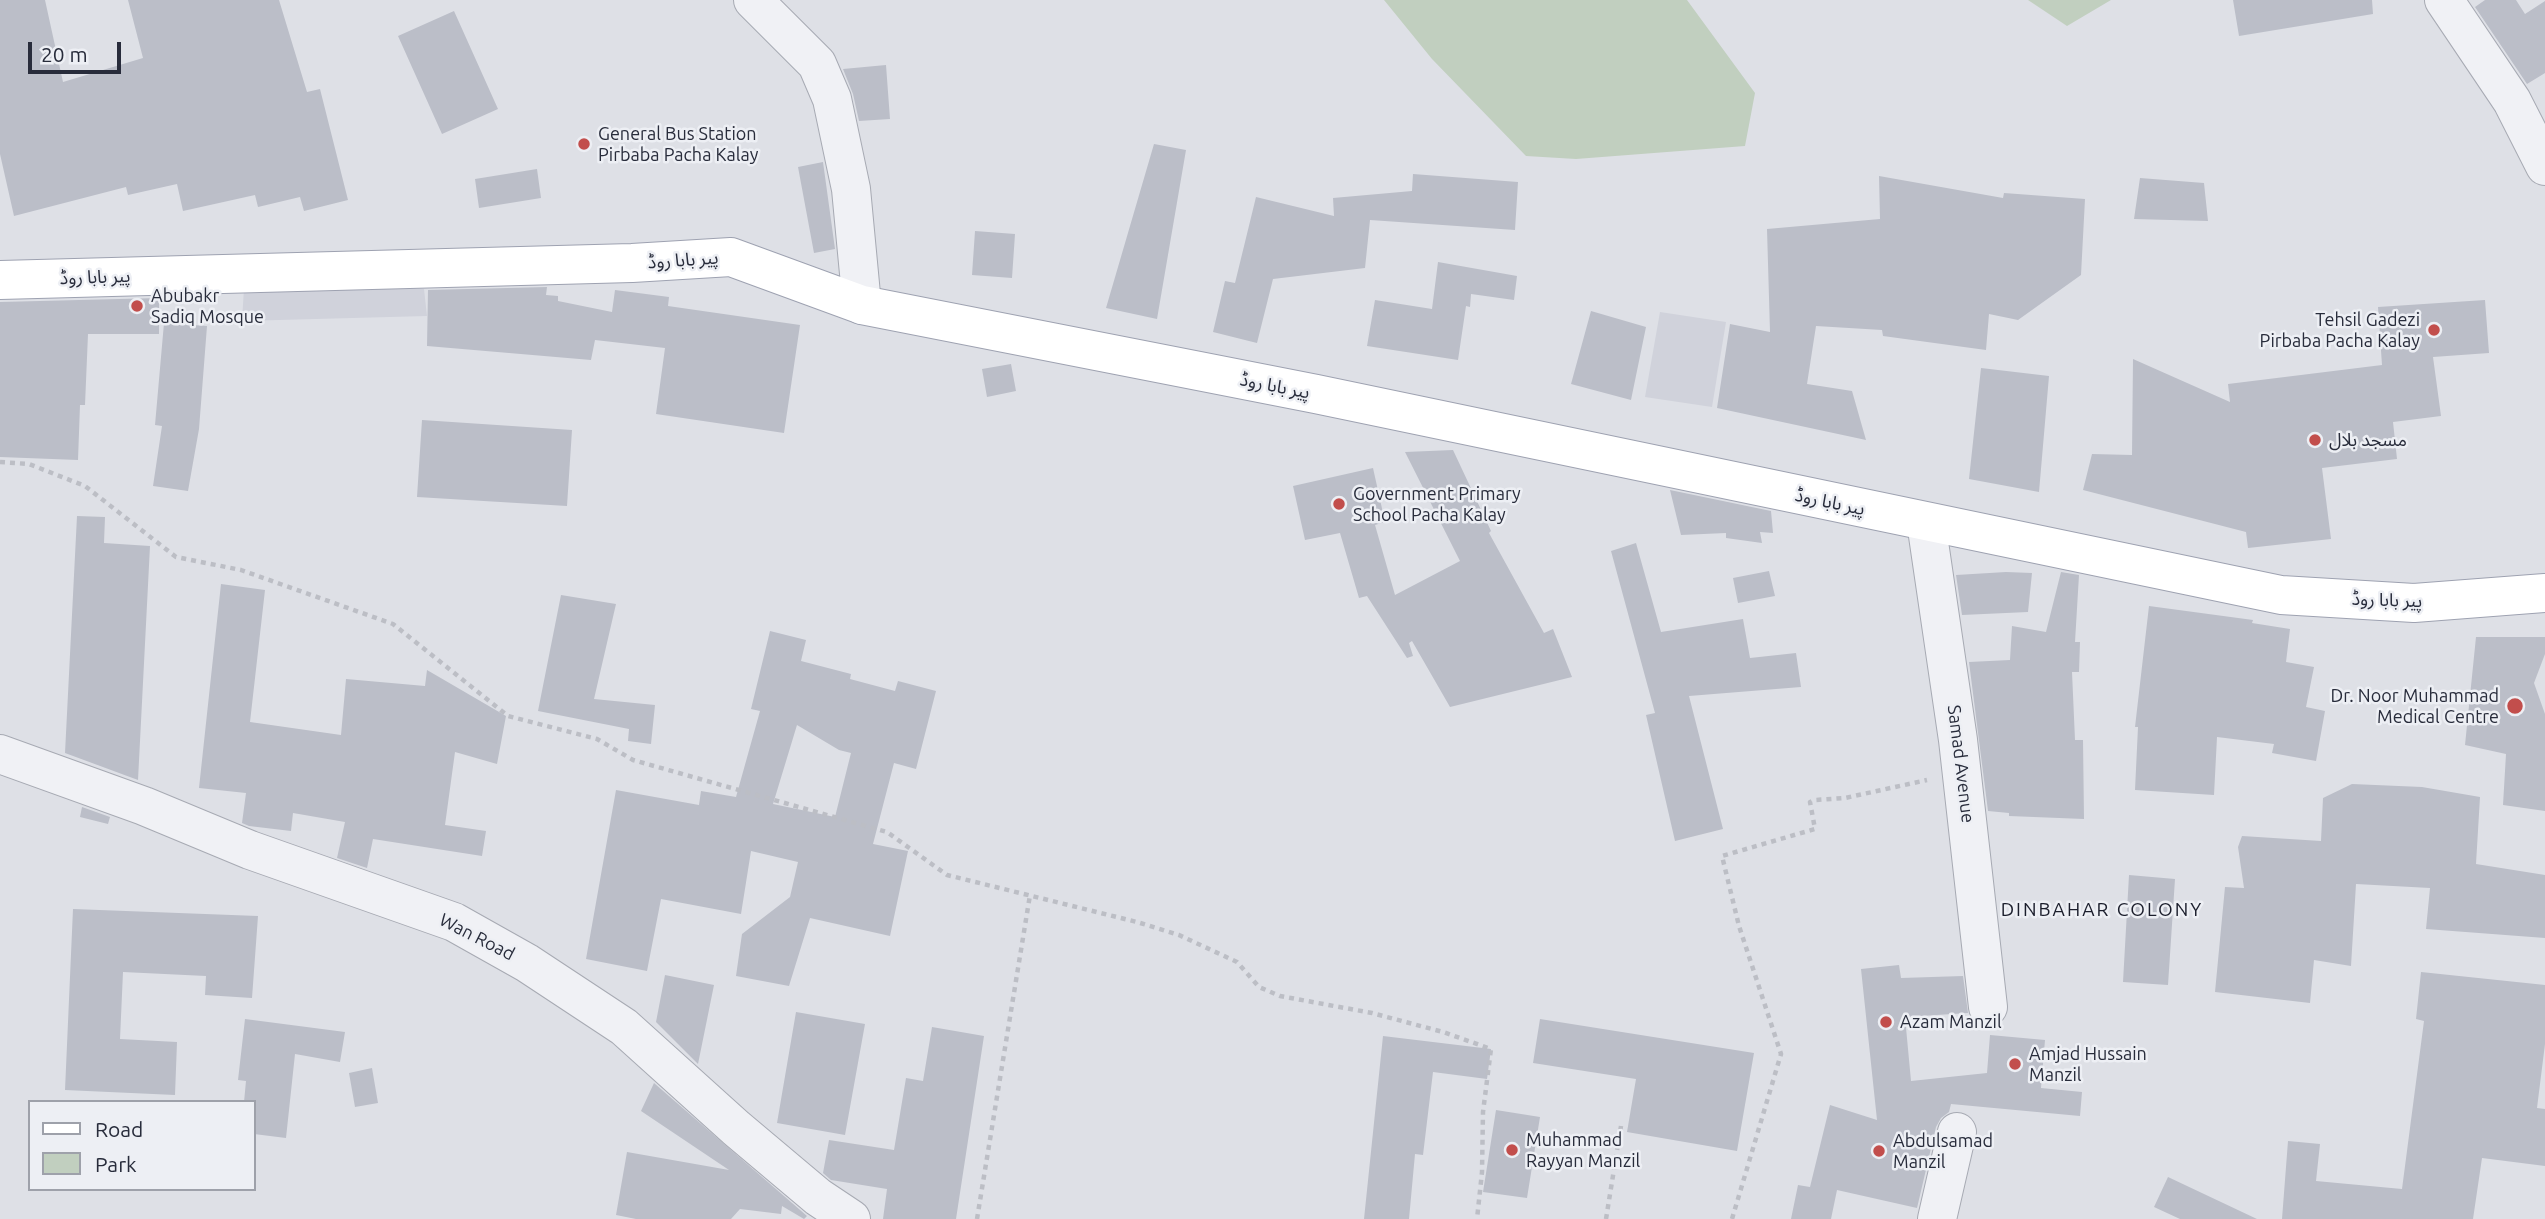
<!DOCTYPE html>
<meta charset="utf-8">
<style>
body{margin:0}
#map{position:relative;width:2545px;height:1219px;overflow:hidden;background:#dee0e6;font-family:Ubuntu,sans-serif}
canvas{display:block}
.legend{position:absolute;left:28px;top:1100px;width:228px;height:91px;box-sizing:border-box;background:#edeff4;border:2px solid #9ea1aa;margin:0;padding:9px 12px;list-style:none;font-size:21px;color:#282c3b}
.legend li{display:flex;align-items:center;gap:14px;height:35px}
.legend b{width:35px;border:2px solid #9ea1aa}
.scale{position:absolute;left:28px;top:42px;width:93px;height:32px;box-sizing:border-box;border:4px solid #282c3b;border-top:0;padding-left:9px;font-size:21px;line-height:24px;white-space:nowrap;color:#282c3b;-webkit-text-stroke:5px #edeff4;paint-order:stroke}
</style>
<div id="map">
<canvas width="2545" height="1219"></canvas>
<ul class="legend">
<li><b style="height:9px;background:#fff"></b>Road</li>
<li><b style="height:19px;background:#c1cfbf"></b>Park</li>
</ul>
<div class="scale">20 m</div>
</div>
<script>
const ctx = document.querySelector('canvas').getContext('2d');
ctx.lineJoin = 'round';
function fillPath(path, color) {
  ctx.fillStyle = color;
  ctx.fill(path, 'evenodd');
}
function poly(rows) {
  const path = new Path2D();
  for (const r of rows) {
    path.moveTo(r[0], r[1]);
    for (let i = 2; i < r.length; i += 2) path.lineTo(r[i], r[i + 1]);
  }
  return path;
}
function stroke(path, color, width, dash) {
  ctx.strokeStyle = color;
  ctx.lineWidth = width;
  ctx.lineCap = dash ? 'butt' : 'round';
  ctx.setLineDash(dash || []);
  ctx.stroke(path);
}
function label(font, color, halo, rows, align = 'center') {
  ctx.font = font + ' Ubuntu,"Noto Sans Arabic",sans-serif';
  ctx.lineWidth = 5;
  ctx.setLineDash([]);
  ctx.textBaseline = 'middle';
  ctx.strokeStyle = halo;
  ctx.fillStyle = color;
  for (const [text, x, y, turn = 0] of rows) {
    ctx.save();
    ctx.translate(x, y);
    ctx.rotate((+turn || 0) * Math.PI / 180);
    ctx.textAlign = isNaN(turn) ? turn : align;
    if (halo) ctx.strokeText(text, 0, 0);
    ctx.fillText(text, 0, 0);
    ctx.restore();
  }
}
fillPath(poly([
 [244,288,424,289,427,316,242,321],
 [1660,312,1726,322,1712,407,1645,397]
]), '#d0d2db');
fillPath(poly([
 [1384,0,1687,0,1755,93,1745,146,1576,159,1526,156,1432,59],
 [2028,0,2111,0,2067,26]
]), '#c1cfbf');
fillPath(poly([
 [0,0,45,0,63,82,143,58,128,0,279,0,307,92,320,89,348,200,304,211,300,197,258,207,255,195,183,211,177,184,128,195,126,187,14,216,0,154],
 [2233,0,2372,0,2373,14,2239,36],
 [2485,0,2516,0,2525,14,2545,1,2545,73,2527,84,2475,7],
 [454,11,498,109,442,134,398,36],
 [886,65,890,119,859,121,853,94,843,69],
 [1154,144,1186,150,1157,319,1106,308],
 [823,162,835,249,814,253,798,167],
 [537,169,541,198,479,208,475,179],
 [1413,174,1518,182,1515,230,1370,220,1365,268,1273,279,1257,343,1213,332,1225,281,1235,283,1256,197,1334,216,1333,198,1412,191],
 [1879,176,2003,198,2004,193,2085,199,2081,275,2018,320,1989,314,1986,350,1883,336,1882,330,1816,326,1807,384,1852,391,1866,440,1717,408,1730,324,1770,332,1767,229,1880,219],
 [2140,178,2204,183,2208,221,2134,219],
 [975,231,1015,234,1012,278,972,275],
 [1438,262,1517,276,1514,300,1471,294,1470,307,1466,306,1458,360,1367,346,1375,300,1432,309],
 [547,287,546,295,558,296,558,301,612,312,615,290,669,297,668,306,800,325,784,433,656,414,665,348,595,340,591,360,427,346,428,290],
 [159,298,159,334,88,334,85,405,80,405,78,460,0,457,0,302],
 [2485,300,2489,353,2433,357,2441,416,2393,422,2397,459,2322,468,2331,539,2248,548,2246,532,2083,490,2092,454,2132,455,2133,359,2230,402,2228,384,2382,365,2378,307],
 [1591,311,1646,327,1631,400,1571,384],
 [164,323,207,326,199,429,188,491,153,486,162,426,155,425],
 [1011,364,1016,391,987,397,982,369],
 [1981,368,2049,376,2039,492,1969,479],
 [422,420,572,430,567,506,417,497],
 [1453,450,1491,531,1489,533,1544,633,1553,629,1572,677,1450,707,1412,641,1409,643,1413,656,1407,658,1367,596,1359,598,1340,533,1305,540,1293,486,1373,468,1385,522,1375,525,1395,595,1460,561,1405,452],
 [1670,490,1771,511,1773,533,1760,532,1762,543,1726,538,1726,533,1681,535],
 [77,516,105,517,104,543,150,546,138,780,65,753],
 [1636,543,1661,632,1743,619,1750,658,1796,653,1801,687,1689,696,1723,829,1675,841,1646,715,1655,713,1611,551],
 [1769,571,1775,596,1738,603,1733,578],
 [2006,572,2032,573,2028,612,1962,615,1956,575],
 [2061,572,2079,575,2075,642,2080,642,2079,672,2072,672,2075,740,2083,740,2084,819,2009,816,2009,813,1988,811,1969,662,2010,660,2012,626,2046,632],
 [221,584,265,590,250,722,341,735,346,679,425,686,427,670,506,716,497,764,455,752,445,825,486,831,482,856,373,839,367,868,337,858,345,822,293,813,291,831,249,826,242,823,246,793,199,788],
 [561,595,616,604,594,699,655,705,651,744,628,741,629,729,538,711],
 [2149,606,2253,620,2252,623,2290,629,2286,662,2314,667,2306,707,2325,711,2316,761,2272,753,2274,744,2217,737,2214,795,2135,790,2138,727,2135,727],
 [770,631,806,640,801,661,851,674,850,679,895,691,898,681,936,691,916,769,894,763,873,844,908,851,890,936,810,918,789,986,736,976,742,934,790,897,798,862,751,851,741,914,661,899,647,971,586,959,616,790,699,805,701,791,736,797,760,711,751,709],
 [797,725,839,750,851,753,835,817,773,804],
 [2476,637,2545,637,2545,654,2534,683,2545,714,2545,811,2503,805,2506,754,2465,745],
 [2352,784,2422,787,2480,797,2476,864,2545,875,2545,938,2426,929,2430,888,2356,884,2351,966,2314,960,2310,1003,2215,992,2225,887,2244,888,2238,847,2242,836,2321,841,2323,798],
 [82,807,110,817,108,824,80,817],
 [2129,875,2175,879,2168,985,2123,982],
 [73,909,258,916,252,998,205,995,206,976,123,972,120,1039,177,1042,175,1095,65,1090],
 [1899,965,1901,978,1963,976,1968,1013,1905,1017,1911,1081,1987,1073,1990,1035,2045,1040,2041,1088,2082,1092,2080,1116,1951,1104,1949,1112,1941,1118,1936,1127,1917,1208,1837,1190,1831,1219,1791,1219,1798,1185,1810,1187,1830,1105,1877,1120,1861,969],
 [2421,972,2545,985,2545,1044,2537,1108,2545,1109,2545,1166,2482,1158,2473,1219,2282,1219,2288,1141,2320,1144,2316,1181,2402,1189,2424,1021,2416,1019],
 [665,975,714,985,698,1064,656,1022],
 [796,1012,865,1024,845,1135,777,1123],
 [245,1019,345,1032,340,1062,295,1054,286,1138,254,1134,254,1102,244,1102,246,1081,238,1080],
 [1540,1019,1754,1053,1737,1151,1627,1132,1636,1079,1533,1063],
 [932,1027,984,1036,956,1219,883,1219,887,1189,831,1180,823,1173,829,1140,894,1150,906,1078,923,1081],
 [1383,1036,1491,1049,1487,1079,1433,1072,1423,1155,1415,1154,1409,1219,1364,1219],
 [372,1068,378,1103,355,1107,349,1073],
 [654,1083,807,1216,804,1219,782,1206,781,1214,740,1209,731,1219,636,1219,616,1215,627,1152,729,1170,641,1111],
 [1496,1110,1540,1117,1527,1198,1483,1192],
 [2168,1177,2257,1219,2180,1219,2154,1207]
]), '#bbbec8');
const minor = poly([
 [753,0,817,64,832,99,851,189,862,305],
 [2444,0,2512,101,2545,166],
 [1926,522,1958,740,1988,1007],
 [0,754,144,806,250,850,454,922,527,963,624,1027,736,1128,818,1197,851,1219],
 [1937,1219,1957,1132]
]);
const major = poly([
 [0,280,632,263,731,257,862,305,1316,394,2281,595,2414,603,2545,593]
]);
stroke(minor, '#a7aab3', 40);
stroke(major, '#9ea2b1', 40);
stroke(poly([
 [0,462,29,464,85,486,176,557,241,570,393,624,508,716,597,739,633,760,887,832,947,875,1137,922,1179,935,1237,962,1259,987,1280,996,1372,1013,1443,1032,1491,1049,1483,1112,1482,1172,1477,1219],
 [977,1219,1030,895],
 [1606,1219,1621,1126],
 [1732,1219,1781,1054,1739,926,1722,856,1815,829,1810,802,1815,800,1845,798,1927,780]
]), '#bcbec5', 4.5, [5, 5]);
stroke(minor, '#f0f1f5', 38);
stroke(major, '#fff', 38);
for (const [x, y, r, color] of [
 [584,144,7,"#c24e4c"],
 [137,306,7,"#c24e4c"],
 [2434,330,7,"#c24e4c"],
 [2315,440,7,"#c24e4c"],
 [1339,504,7,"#c24e4c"],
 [2515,706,9,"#c24e4c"],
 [1886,1022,7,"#c24e4c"],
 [2015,1064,7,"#c24e4c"],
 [1512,1150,7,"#c24e4c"],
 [1879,1151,7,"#c24e4c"]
]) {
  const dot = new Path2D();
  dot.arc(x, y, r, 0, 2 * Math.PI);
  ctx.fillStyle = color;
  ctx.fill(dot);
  stroke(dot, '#edeff4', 2.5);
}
label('18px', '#282c3b', '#edeff4', [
 ["General Bus Station",598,134],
 ["Pirbaba Pacha Kalay",598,155],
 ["Abubakr",151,296],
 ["Sadiq Mosque",151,317],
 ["Tehsil Gadezi",2420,320,"right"],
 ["Pirbaba Pacha Kalay",2420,341,"right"],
 ["مسجد بلال",2329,440],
 ["Government Primary",1353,494],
 ["School Pacha Kalay",1353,515],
 ["Dr. Noor Muhammad",2499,696,"right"],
 ["Medical Centre",2499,717,"right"],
 ["Azam Manzil",1900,1022],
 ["Amjad Hussain",2029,1054],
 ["Manzil",2029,1075],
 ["Muhammad",1526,1140],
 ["Rayyan Manzil",1526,1161],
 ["Abdulsamad",1893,1141],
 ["Manzil",1893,1162]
], 'left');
label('18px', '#282c3b', '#edeff4', [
 ["پیر بابا روڈ",683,260,-4],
 ["پیر بابا روڈ",95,277,-2],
 ["پیر بابا روڈ",1275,386,11],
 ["پیر بابا روڈ",1830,502,12],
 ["پیر بابا روڈ",2387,600,2],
 ["Samad Avenue",1961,764,83],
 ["Wan Road",477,937,27]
]);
ctx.letterSpacing = '2px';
label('19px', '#1b1e2c', '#edeff4', [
 ["DINBAHAR COLONY",2102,910]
]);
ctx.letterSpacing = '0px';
</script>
